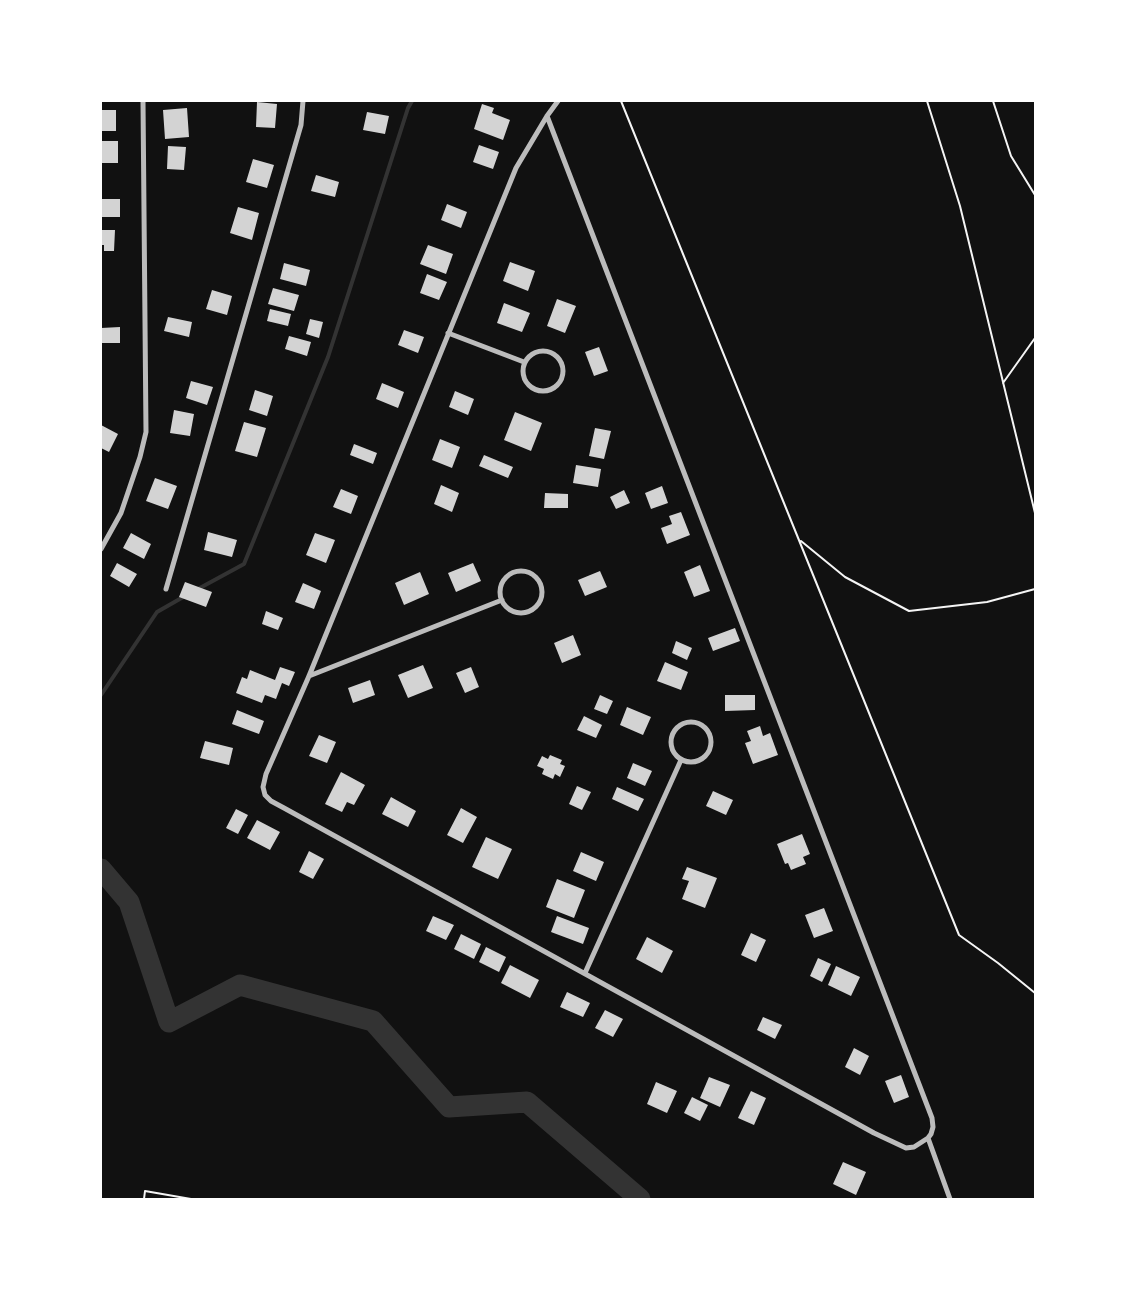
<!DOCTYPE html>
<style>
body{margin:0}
#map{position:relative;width:1136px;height:1300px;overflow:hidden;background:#111;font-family:Lato,sans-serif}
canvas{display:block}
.frame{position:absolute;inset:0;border:102px solid #fff;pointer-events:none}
</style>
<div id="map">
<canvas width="1136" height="1300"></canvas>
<div class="frame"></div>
</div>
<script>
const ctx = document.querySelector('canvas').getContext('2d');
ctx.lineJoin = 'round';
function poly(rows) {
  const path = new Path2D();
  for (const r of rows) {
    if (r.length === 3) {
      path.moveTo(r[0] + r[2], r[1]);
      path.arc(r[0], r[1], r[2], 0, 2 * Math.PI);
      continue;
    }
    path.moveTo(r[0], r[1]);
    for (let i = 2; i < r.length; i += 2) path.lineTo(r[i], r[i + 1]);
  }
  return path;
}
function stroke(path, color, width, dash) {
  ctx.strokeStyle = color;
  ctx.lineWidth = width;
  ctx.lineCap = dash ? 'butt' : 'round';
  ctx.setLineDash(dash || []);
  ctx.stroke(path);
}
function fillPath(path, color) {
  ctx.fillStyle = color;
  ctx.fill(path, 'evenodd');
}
stroke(poly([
 [198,589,244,564,328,357,408,108,412,101],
 [101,695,157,612,185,596]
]), '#333', 4);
stroke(poly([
 [101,869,129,902,169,1022,240,985,373,1021,449,1107,527,1102,640,1199]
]), '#333', 21);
fillPath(poly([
 [257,102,277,104,275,128,256,127],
 [482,104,494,108,492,113,510,120,503,140,474,129],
 [187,108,189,137,165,139,163,110],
 [101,110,116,110,116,131,101,131],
 [367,112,389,116,385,134,363,130],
 [101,141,118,141,118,163,101,163],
 [479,145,499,152,493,169,473,162],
 [168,146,186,147,184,170,167,169],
 [253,159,274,165,267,188,246,182],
 [316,175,339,182,335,197,311,191],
 [101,199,120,199,120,217,101,217],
 [447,204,467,212,461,228,441,220],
 [238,207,259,213,252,240,230,233],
 [101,230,115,230,114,251,104,251,104,245,101,245],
 [428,245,453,254,446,274,420,264],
 [510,262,535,271,528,291,503,281],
 [284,263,310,270,306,286,280,279],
 [427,274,447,282,439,300,420,293],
 [273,288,299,295,294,311,268,304],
 [212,290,232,296,227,315,206,309],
 [557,299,576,306,565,333,547,326],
 [504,303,530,313,522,332,497,323],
 [270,309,291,314,288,326,267,321],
 [168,317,192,322,189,337,164,331],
 [310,319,323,322,319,338,306,334],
 [120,327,120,343,101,343,101,328],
 [404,330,424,337,418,353,398,345],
 [289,336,311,342,307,356,285,349],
 [599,347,608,371,594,376,585,352],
 [191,381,213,387,207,405,186,398],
 [382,383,404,392,398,408,376,399],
 [255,390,273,396,267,416,249,410],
 [455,391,474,399,468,415,449,407],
 [174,410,194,414,190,436,170,433],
 [515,412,542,423,531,451,504,440],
 [244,422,266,428,257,457,235,451],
 [101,425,118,434,109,452,101,448],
 [595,428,611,431,604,459,589,456],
 [440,439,460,447,452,468,432,460],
 [354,444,377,453,373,464,350,455],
 [484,455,513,467,508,478,479,466],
 [576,465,601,469,598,487,573,483],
 [155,478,177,486,168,509,146,501],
 [441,485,459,493,452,512,434,504],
 [662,486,668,503,651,509,645,493],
 [341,489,358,496,351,514,333,507],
 [624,490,630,503,616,509,610,497],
 [545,493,568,494,568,508,544,508],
 [681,512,690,535,667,544,661,528,672,524,669,516],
 [208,532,237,540,232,557,204,550],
 [131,533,151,544,144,559,123,548],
 [315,533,335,540,326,563,306,555],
 [117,563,137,574,129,587,110,576],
 [473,563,481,581,456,592,448,573],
 [700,565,710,591,694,597,684,572],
 [600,571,607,587,585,596,578,580],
 [420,572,429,594,404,605,395,583],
 [185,582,212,592,206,607,179,597],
 [303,583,321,591,314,609,295,602],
 [266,611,283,618,278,630,262,624],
 [735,628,740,641,713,651,708,638],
 [573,635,581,655,562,663,554,643],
 [676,641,692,648,687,660,672,653],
 [665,662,688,672,681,690,657,681],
 [423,665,433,688,408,698,398,675],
 [280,667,295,672,289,686,282,683,276,699,265,695,262,703,236,693,242,677,247,679,250,670,275,680],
 [471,667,479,687,465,693,456,673],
 [370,680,375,695,353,703,348,688],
 [600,695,613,701,607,714,594,709],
 [725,695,755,695,755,710,725,711],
 [627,707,651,717,643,735,620,725],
 [237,710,264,721,259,734,232,724],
 [584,716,602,725,596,738,577,730],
 [760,726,763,736,770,733,778,755,753,764,745,743,751,741,747,731],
 [319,735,336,742,327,763,309,756],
 [205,741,233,748,229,765,200,758],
 [550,755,562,760,560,764,565,766,560,777,555,774,553,779,542,774,544,769,537,766,542,756,548,759],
 [633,763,652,771,645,786,627,778],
 [341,772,365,785,354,805,347,802,342,812,325,804],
 [577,786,591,792,582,810,569,804],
 [617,787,644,799,638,811,612,799],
 [713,791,733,800,726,815,706,806],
 [391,797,416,811,408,827,382,814],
 [461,808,477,817,463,843,447,835],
 [236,809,248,815,238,834,226,828],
 [257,820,280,832,270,850,247,838],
 [802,834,810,854,803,857,806,864,791,870,788,863,785,864,777,844],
 [486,837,512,849,498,879,472,867],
 [309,851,324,859,313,879,299,872],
 [581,852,604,862,596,881,573,871],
 [687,867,717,878,705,908,682,899,689,881,682,879],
 [557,879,585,890,574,918,546,907],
 [824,908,833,931,814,938,805,915],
 [433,916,454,925,446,940,426,931],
 [557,916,589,928,583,944,551,932],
 [751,933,766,940,756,962,741,955],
 [461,934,481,944,474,959,454,949],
 [647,937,673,951,662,973,636,959],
 [486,947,506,957,499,972,479,962],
 [818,958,831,964,822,982,810,976],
 [510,965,539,980,530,998,501,983],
 [836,966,860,977,851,996,828,985],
 [567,992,590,1003,583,1017,560,1007],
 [605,1010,623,1019,613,1037,595,1028],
 [763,1017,782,1025,775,1039,757,1030],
 [854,1048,869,1056,860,1075,845,1067],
 [901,1075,909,1097,894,1103,885,1081],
 [709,1077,730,1085,720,1107,700,1098],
 [656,1082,677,1091,667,1113,647,1104],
 [751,1091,766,1098,754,1125,738,1118],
 [692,1097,708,1105,700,1121,684,1113],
 [843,1162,866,1172,856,1195,833,1184]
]), '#d3d3d3');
stroke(poly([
 [621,101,959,935,998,963,1035,993],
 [927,101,960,206,1035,513],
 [993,101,1011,156,1035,195],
 [1003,383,1035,338],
 [801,541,845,577,909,611,987,602,1035,589],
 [144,1199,145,1191,191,1199]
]), '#f5f5f5', 2);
stroke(poly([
 [558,101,547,116,516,168,309,676,266,774,263,787,265,795,271,801,284,808,874,1133,906,1148,914,1147,928,1138,950,1199],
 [547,116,932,1118,933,1127,931,1134,928,1138],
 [448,333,524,362],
 [543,371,20],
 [101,549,121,513,140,457,146,432,143,101],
 [521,592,21],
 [166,589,301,125,303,101],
 [309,676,502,600],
 [691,742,20],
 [585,973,681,760]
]), '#bcbcbc', 5);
</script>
